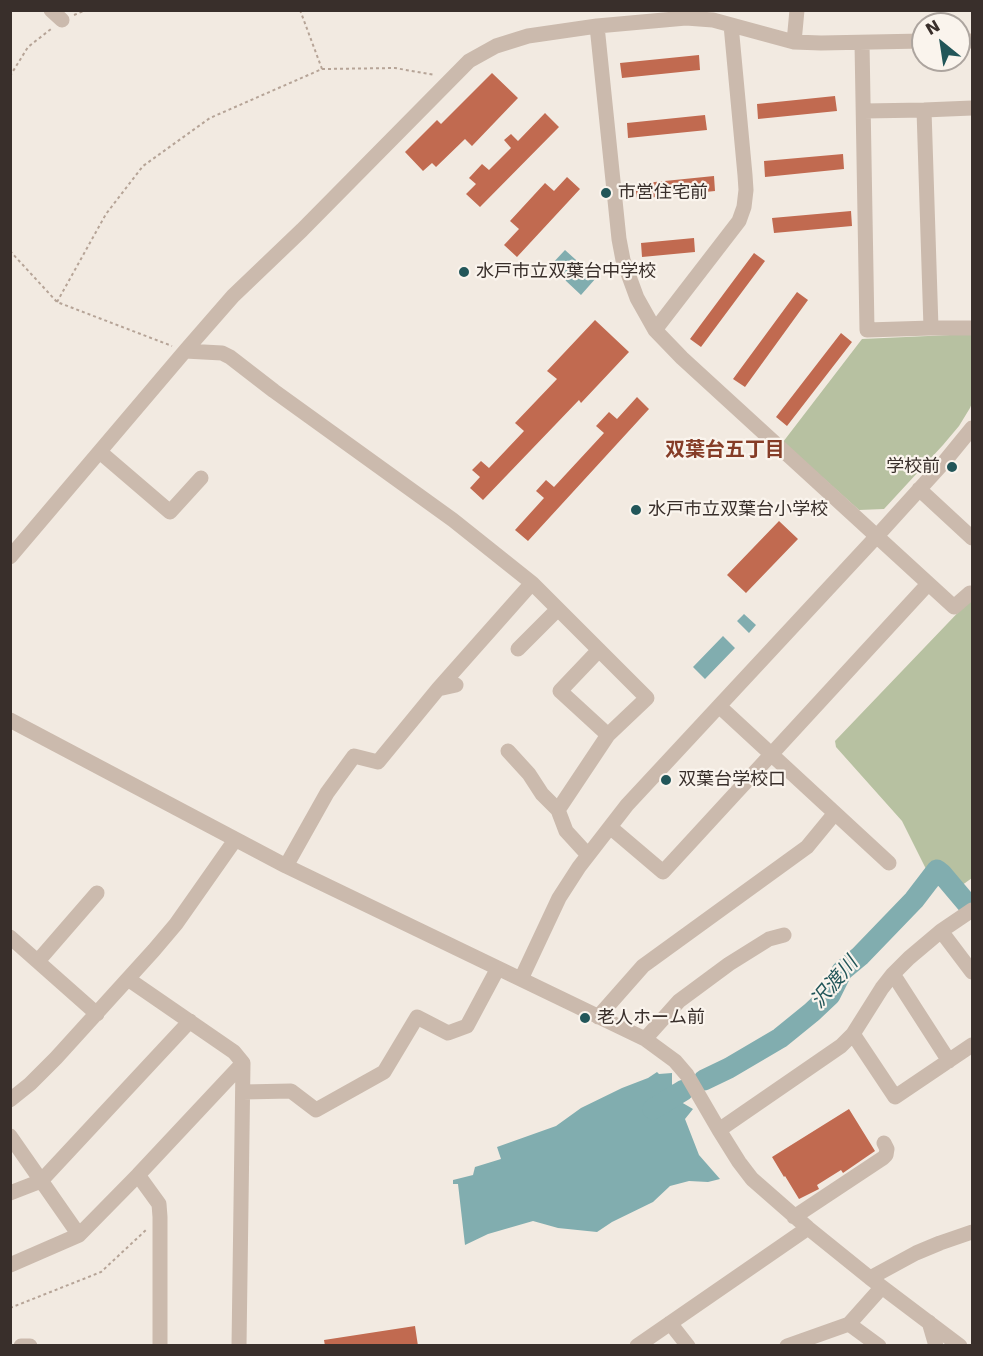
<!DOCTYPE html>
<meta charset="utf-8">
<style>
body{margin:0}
#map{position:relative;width:983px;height:1356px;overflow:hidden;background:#f2eae1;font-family:"DejaVu Sans",sans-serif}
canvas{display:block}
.frame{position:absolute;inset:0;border:12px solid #392f2b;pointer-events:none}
.north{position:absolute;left:911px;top:12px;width:60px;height:60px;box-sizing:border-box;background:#faf4ed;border:2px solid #ada59f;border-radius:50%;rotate:330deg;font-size:16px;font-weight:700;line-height:24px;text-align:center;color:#392f2b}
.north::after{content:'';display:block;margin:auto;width:21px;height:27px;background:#225659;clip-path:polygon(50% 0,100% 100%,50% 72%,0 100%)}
</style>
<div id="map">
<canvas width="983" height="1356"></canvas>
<div class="frame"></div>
<div class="north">N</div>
</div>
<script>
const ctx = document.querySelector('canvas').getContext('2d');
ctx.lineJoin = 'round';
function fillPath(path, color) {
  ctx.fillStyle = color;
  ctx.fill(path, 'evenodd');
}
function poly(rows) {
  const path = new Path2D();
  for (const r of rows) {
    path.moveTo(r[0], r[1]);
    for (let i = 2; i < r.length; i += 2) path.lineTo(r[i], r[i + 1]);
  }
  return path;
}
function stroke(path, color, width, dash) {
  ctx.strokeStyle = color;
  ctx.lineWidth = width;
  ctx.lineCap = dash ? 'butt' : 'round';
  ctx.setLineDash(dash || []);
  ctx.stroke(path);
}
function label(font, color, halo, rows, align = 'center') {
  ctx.font = font + ' "DejaVu Sans","Noto Sans JP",sans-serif';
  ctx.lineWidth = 4.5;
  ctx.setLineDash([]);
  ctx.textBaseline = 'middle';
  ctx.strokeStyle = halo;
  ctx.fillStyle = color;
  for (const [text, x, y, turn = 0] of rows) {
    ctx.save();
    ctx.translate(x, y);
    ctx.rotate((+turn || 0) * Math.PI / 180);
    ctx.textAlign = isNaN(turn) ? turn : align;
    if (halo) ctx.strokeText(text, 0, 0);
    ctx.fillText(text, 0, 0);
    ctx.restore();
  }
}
fillPath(poly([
 [972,334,972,403,970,408,959,426,943,445,884,509,859,510,783,442,862,339],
 [972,600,972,878,958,888,940,862,928,873,902,821,836,747,835,741,969,601]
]), '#b7c1a1');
fillPath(poly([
 [565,250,596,278,581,295,550,266],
 [744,614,756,625,749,633,737,621],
 [723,636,735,648,705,679,693,667],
 [657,1072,659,1074,672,1073,672,1084,678,1098,681,1102,693,1109,685,1119,699,1155,720,1179,708,1182,689,1181,670,1186,653,1202,612,1222,597,1232,558,1228,533,1221,488,1234,465,1245,458,1184,453,1184,453,1180,473,1175,475,1167,501,1159,497,1147,556,1126,581,1108,622,1088,648,1078]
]), '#81adaf');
stroke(poly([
 [704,1080,729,1068,780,1038,812,1012,830,995,842,971,860,956,914,900,937,870,942,874,969,906],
 [653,1109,684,1090]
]), '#81adaf', 21);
fillPath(poly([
 [699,55,700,70,622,78,620,63],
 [492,73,518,98,472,146,465,139,436,167,432,163,423,171,405,152,437,120,441,124],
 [835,96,837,111,758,119,757,104],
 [545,113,559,127,480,207,466,194,476,184,469,178,482,164,489,170,511,148,504,140,511,134,518,141],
 [705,115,707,130,628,138,627,123],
 [843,154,844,169,765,177,764,161],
 [714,176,715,191,637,199,635,184],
 [567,177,580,189,517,257,504,245,519,229,510,221,545,183,554,191],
 [851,211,852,226,774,233,772,218],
 [694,238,695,252,642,257,641,243],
 [754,253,765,261,701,347,690,339],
 [797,292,808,300,745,387,733,379],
 [595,320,629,352,581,403,579,400,483,500,470,488,480,477,472,470,481,461,489,468,524,431,515,423,557,379,547,371],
 [841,333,852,342,787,426,776,417],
 [637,397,649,409,528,541,515,530,544,498,536,491,546,480,554,487,604,433,596,426,609,412,617,419],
 [779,521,798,539,746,593,727,575],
 [849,1109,875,1151,843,1173,841,1170,817,1185,819,1189,799,1199,785,1176,784,1177,772,1157],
 [415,1326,418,1346,325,1346,324,1340]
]), '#c16a50');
stroke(poly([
 [300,10,322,69],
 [74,15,86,10],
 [10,76,28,47,51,29],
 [10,251,57,302,172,346],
 [57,302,106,214,143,166,210,118,322,69,395,68,435,75],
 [10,1308,101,1272,146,1230]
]), '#b6a497', 2, [3, 3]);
stroke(poly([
 [51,10,62,20],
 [597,26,619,239,623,260,637,298,655,330,682,358,954,607,970,593,972,595],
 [959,41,972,41],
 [794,42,797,10],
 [862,43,867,330,931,328,972,328],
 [924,110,931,328],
 [864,111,924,110,972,108],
 [655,330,739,221,744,207,746,190,745,175,731,25],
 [185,351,222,353,230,357,274,391,453,520,532,583],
 [100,452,170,512,201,478],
 [919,489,972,538],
 [10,557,185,351,233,296,302,230,469,61,496,46,528,36,597,26,686,18,713,20,794,42,821,43,923,41],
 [518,649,558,609],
 [599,650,560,691,608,735],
 [438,689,532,583,647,698,608,735,558,810,566,831,588,855],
 [719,706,889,863],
 [10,720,286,866,645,1039,675,1061,687,1075,719,1130,739,1162,752,1179,808,1228,870,1278,960,1346],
 [508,751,529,774,542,794,558,810],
 [610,827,663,872,928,584],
 [286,866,327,793,354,756,378,762,438,689,456,685],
 [941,931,972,972],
 [10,937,97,1014],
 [38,961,97,893],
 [893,974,949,1061],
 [128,979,234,1052,243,1063,239,1346],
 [521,979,559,898,579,867,627,805,877,536,945,461,972,428],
 [598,1017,643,966,807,847,835,813],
 [853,1034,895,1097,972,1045],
 [645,1039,679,1001,729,964,769,939,784,935],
 [243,1092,291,1091,316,1110,384,1072,417,1017,448,1033,467,1026,498,968],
 [10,1100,30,1084,56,1058,154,950,176,924,235,840],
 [719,1130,841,1046,853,1034,882,988,893,974,909,958,941,931,972,910],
 [10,1136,79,1235],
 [138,1175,159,1204,160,1217,160,1346],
 [10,1193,41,1181,190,1021],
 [794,1217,883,1158,886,1155,887,1149,884,1143],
 [10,1265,79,1235,138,1175,243,1063],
 [870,1278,916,1253,940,1243,972,1232],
 [929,1322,936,1346],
 [670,1323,688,1346],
 [849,1324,879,1346],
 [21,1346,30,1346],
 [637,1346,808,1228],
 [787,1346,849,1324,882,1287]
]), '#cbbaad', 15);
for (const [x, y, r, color] of [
 [606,193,6,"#225659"],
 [464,272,6,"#225659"],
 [952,467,6,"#225659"],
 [636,510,6,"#225659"],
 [666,780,6,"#225659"],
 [585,1018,6,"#225659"]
]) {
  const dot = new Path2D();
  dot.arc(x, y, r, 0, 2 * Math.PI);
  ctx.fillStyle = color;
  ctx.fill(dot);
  stroke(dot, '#faf4ed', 2);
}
label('18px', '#392f2b', '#faf4ed', [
 ["市営住宅前",618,193],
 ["水戸市立双葉台中学校",476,272],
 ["学校前",940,467,"right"],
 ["水戸市立双葉台小学校",648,510],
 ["双葉台学校口",678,780],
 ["老人ホーム前",597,1018]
], 'left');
label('bold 20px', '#853c27', '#faf4ed', [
 ["双葉台五丁目",725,451]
]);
label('italic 20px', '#225659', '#faf4ed', [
 ["沢渡川",835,983,-50]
]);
</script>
